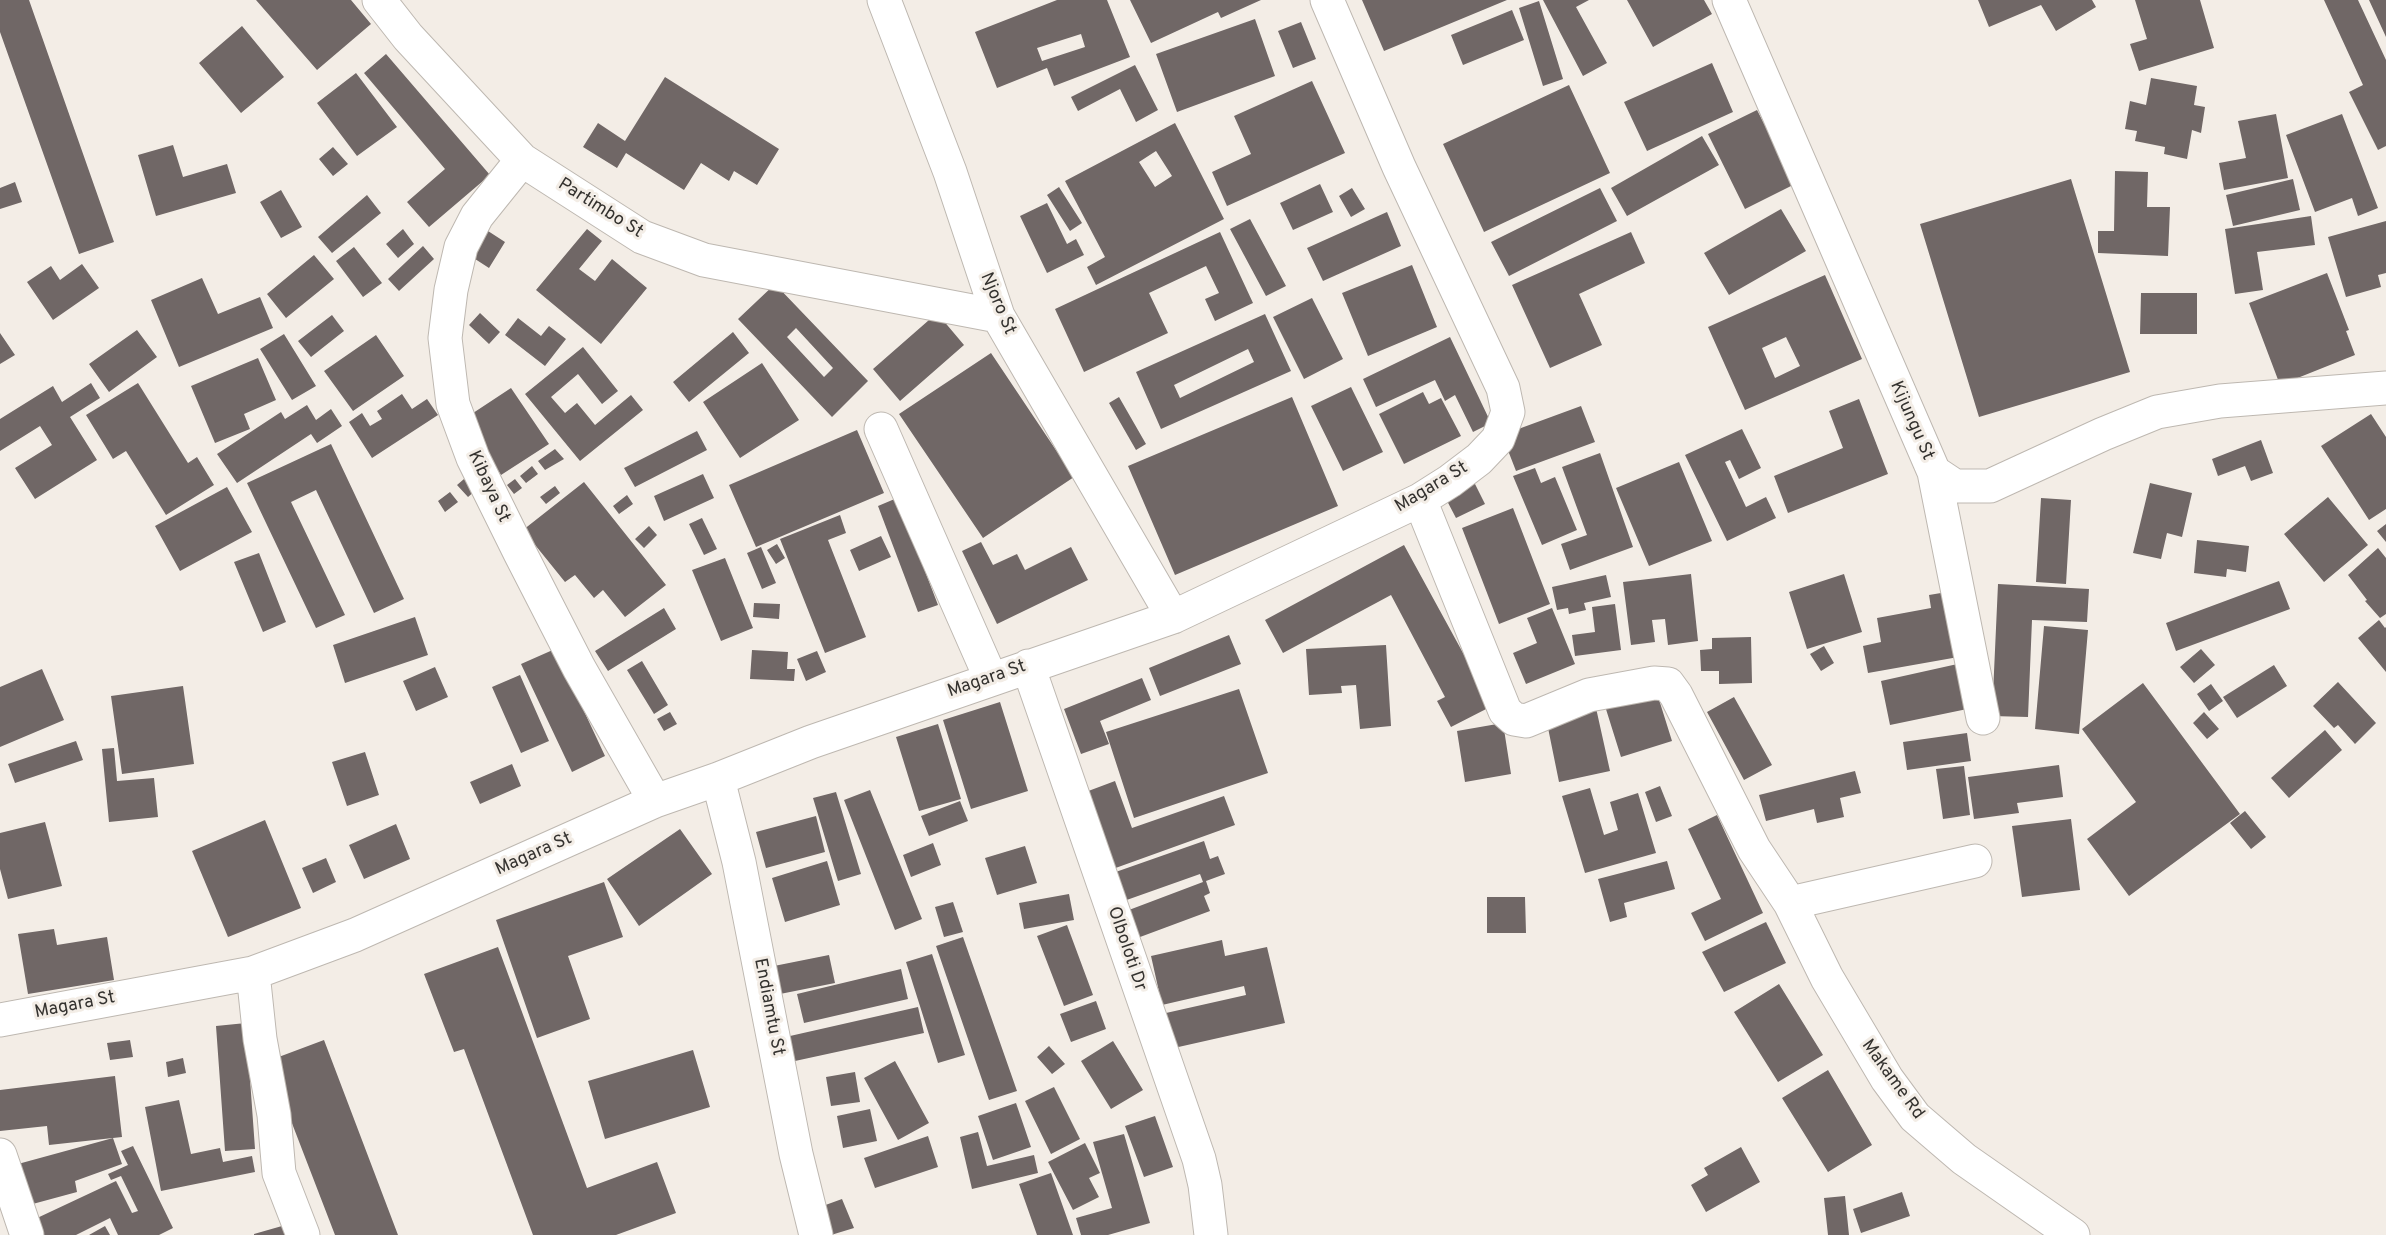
<!DOCTYPE html>
<style>
body{margin:0}
canvas{display:block;background:#f3ede6}
</style>
<canvas width="2386" height="1235"></canvas>
<script>
const ctx = document.querySelector('canvas').getContext('2d');
ctx.lineJoin = 'round';
function fillPath(path, color) {
  ctx.fillStyle = color;
  ctx.fill(path, 'evenodd');
}
function poly(rows) {
  const path = new Path2D();
  for (const r of rows) {
    path.moveTo(r[0], r[1]);
    for (let i = 2; i < r.length; i += 2) path.lineTo(r[i], r[i + 1]);
  }
  return path;
}
function stroke(path, color, width, dash) {
  ctx.strokeStyle = color;
  ctx.lineWidth = width;
  ctx.lineCap = dash ? 'butt' : 'round';
  ctx.setLineDash(dash || []);
  ctx.stroke(path);
}
function label(font, color, halo, rows, align = 'center') {
  ctx.font = font + ' Overpass,sans-serif';
  ctx.lineWidth = 6;
  ctx.setLineDash([]);
  ctx.textBaseline = 'middle';
  ctx.strokeStyle = halo;
  ctx.fillStyle = color;
  for (const [text, x, y, turn = 0] of rows) {
    ctx.save();
    ctx.translate(x, y);
    ctx.rotate((+turn || 0) * Math.PI / 180);
    ctx.textAlign = isNaN(turn) ? turn : align;
    if (halo) ctx.strokeText(text, 0, 0);
    ctx.fillText(text, 0, 0);
    ctx.restore();
  }
}
fillPath(poly([
 [0,0,29,0,114,242,79,254,0,32],
 [256,0,351,0,371,24,317,70],
 [1057,0,1107,0,1130,57,1054,86,1047,68,997,88,975,32],
 [1081,34,1085,47,1042,61,1037,48],
 [1130,0,1261,0,1221,18,1218,12,1151,43],
 [1362,0,1507,0,1384,51],
 [1543,0,1589,0,1576,7,1607,63,1583,76],
 [1627,0,1704,0,1712,14,1653,47],
 [1978,0,2092,0,2096,7,2056,31,2041,5,1989,27],
 [2135,0,2200,0,2214,48,2139,71,2130,44,2147,39],
 [2324,0,2358,0,2386,60,2386,146,2378,150,2349,92,2363,85],
 [2369,0,2386,0,2386,37],
 [1539,1,1563,79,1543,86,1519,8],
 [1512,10,1524,40,1463,65,1451,35],
 [1255,19,1275,76,1177,112,1156,54],
 [1301,22,1316,59,1293,68,1278,31],
 [242,26,284,77,241,113,199,63],
 [386,54,490,175,429,227,407,202,445,169,364,73],
 [1712,63,1733,112,1647,151,1624,102],
 [1135,65,1158,110,1136,122,1120,89,1078,111,1071,97],
 [356,73,397,127,357,156,317,103],
 [665,77,779,149,757,185,734,171,729,181,701,163,684,190,626,153,617,168,583,147,598,123,625,141],
 [2151,78,2197,86,2194,105,2205,107,2201,133,2192,130,2187,159,2164,154,2165,147,2135,141,2137,131,2125,129,2130,101,2146,105],
 [1312,81,1345,153,1227,206,1212,172,1251,154,1234,116],
 [1569,85,1610,173,1484,232,1443,144],
 [1757,110,1795,184,1745,209,1708,134],
 [2276,114,2288,178,2224,190,2219,163,2246,158,2238,121],
 [2342,114,2378,208,2358,216,2352,198,2315,212,2286,135],
 [1175,123,1224,219,1096,285,1087,267,1105,257,1065,181],
 [1156,151,1172,176,1155,187,1139,162],
 [1702,136,1719,165,1627,216,1611,188],
 [173,145,183,177,227,164,236,193,156,216,138,155],
 [333,147,348,164,333,176,319,159],
 [2115,171,2148,172,2147,207,2170,207,2168,256,2098,253,2098,231,2114,231],
 [2071,179,2130,372,1979,417,1920,224],
 [2293,179,2300,210,2233,226,2226,195],
 [15,182,22,202,0,209,0,188],
 [1320,184,1333,212,1293,230,1280,203],
 [1059,187,1082,223,1070,231,1047,195],
 [1352,188,1365,209,1351,217,1339,196],
 [1600,188,1617,221,1509,276,1491,242],
 [281,190,302,227,281,238,260,202],
 [367,195,381,213,332,253,318,237],
 [1047,203,1067,244,1076,239,1084,255,1047,273,1020,216],
 [1781,209,1806,251,1729,295,1704,253],
 [1387,212,1401,246,1323,281,1307,248],
 [2311,216,2315,245,2257,252,2263,290,2235,294,2225,229],
 [1250,219,1286,286,1266,296,1230,229],
 [2386,221,2386,273,2378,275,2381,287,2346,297,2328,237],
 [403,229,414,244,398,258,386,244],
 [587,229,602,241,579,269,595,281,612,259,647,288,601,344,536,290],
 [488,231,505,242,489,268,472,257],
 [1220,232,1253,303,1215,321,1205,299,1219,293,1206,266,1149,293,1168,333,1084,372,1055,309],
 [1631,232,1645,263,1579,294,1602,345,1550,368,1512,285],
 [423,246,434,259,399,291,388,279],
 [354,247,382,283,363,297,336,261],
 [314,255,334,279,286,318,267,294],
 [82,264,99,288,53,320,27,282,51,266,60,280],
 [1412,265,1437,327,1368,356,1342,293],
 [2327,273,2349,330,2346,331,2355,355,2280,385,2249,303],
 [1825,275,1862,359,1745,410,1708,327],
 [1786,337,1800,366,1775,378,1762,348],
 [202,278,218,314,260,297,273,328,179,367,151,300],
 [775,284,868,381,832,417,738,319],
 [796,328,833,368,824,377,787,337],
 [2141,293,2197,293,2197,334,2140,334],
 [1312,298,1343,359,1304,379,1273,317],
 [480,313,500,332,489,344,469,325],
 [937,313,964,345,900,401,873,369],
 [1265,314,1291,371,1161,429,1136,372],
 [1248,349,1254,362,1180,398,1174,385],
 [332,315,344,331,311,357,298,341],
 [518,318,541,336,549,326,566,339,545,366,505,335],
 [137,330,157,357,109,392,89,364],
 [733,332,749,353,689,402,673,382],
 [0,333,15,355,0,364],
 [284,334,316,386,292,400,260,349],
 [376,335,404,376,353,411,324,371],
 [1450,337,1491,423,1473,432,1455,395,1445,401,1435,380,1376,407,1363,379],
 [583,347,618,391,602,404,578,374,551,397,565,413,577,403,595,425,631,395,643,410,580,461,525,394],
 [991,353,1074,477,983,538,899,414],
 [258,358,276,400,244,414,250,429,215,443,191,386],
 [762,363,799,420,740,458,703,402],
 [91,383,100,398,70,417,97,460,35,499,15,468,52,445,40,426,0,451,0,419,53,386,62,402],
 [138,383,188,463,197,457,214,485,166,515,126,451,113,459,86,415],
 [1351,387,1383,452,1343,471,1311,406],
 [511,388,549,444,501,475,464,419],
 [1423,392,1429,404,1441,398,1461,436,1404,464,1379,414],
 [402,394,412,409,427,399,438,415,372,458,349,422,362,413,370,426,382,419,377,411],
 [1119,397,1146,444,1136,450,1109,403],
 [1292,397,1338,506,1175,575,1128,466],
 [1859,399,1888,474,1788,513,1774,476,1843,448,1829,411],
 [307,405,316,420,331,409,342,426,317,443,311,434,237,483,217,454,281,412,285,419],
 [1581,406,1595,442,1516,471,1502,435],
 [2371,414,2386,437,2386,509,2369,520,2321,446],
 [1742,429,1761,468,1739,479,1730,460,1725,462,1746,507,1766,497,1776,518,1727,541,1685,455],
 [857,430,884,493,756,547,729,485],
 [697,431,707,450,635,487,624,468],
 [2261,440,2273,473,2251,481,2245,466,2218,476,2212,459],
 [331,444,404,599,374,613,316,490,291,502,345,615,316,628,247,483],
 [555,449,564,459,545,470,538,461],
 [1600,453,1633,547,1570,570,1561,544,1587,535,1562,467],
 [1679,462,1712,541,1649,566,1616,488],
 [532,466,538,474,526,483,520,476],
 [1535,468,1541,483,1555,477,1577,530,1542,545,1513,476],
 [703,474,714,498,664,521,654,496],
 [464,479,475,491,468,497,457,485],
 [515,479,522,488,514,494,507,485],
 [584,482,666,585,625,617,603,590,594,598,575,575,565,582,523,530],
 [1474,482,1485,504,1456,518,1445,497],
 [2150,483,2192,493,2182,537,2167,533,2161,559,2133,553],
 [555,486,560,493,546,504,540,497],
 [227,487,252,532,180,571,155,526],
 [450,492,458,502,445,512,438,501],
 [627,495,633,504,619,514,613,506],
 [2328,497,2368,545,2324,582,2284,534],
 [897,498,938,605,918,612,878,506],
 [2041,498,2071,500,2066,584,2036,582],
 [1513,508,1550,604,1499,624,1462,528],
 [840,515,846,533,828,540,866,637,825,653,780,539],
 [702,518,717,549,704,555,689,524],
 [2386,524,2386,542,2377,531],
 [649,526,657,535,644,548,635,539],
 [881,536,891,557,859,571,850,550],
 [2197,540,2249,546,2246,572,2227,569,2226,577,2194,573],
 [981,542,993,565,1017,554,1025,570,1071,547,1088,580,997,624,962,551],
 [777,544,785,558,776,564,767,550],
 [1404,545,1492,706,1451,727,1437,701,1445,697,1391,595,1283,653,1265,620],
 [761,547,776,583,762,589,747,553],
 [2378,548,2386,558,2386,614,2380,618,2365,601,2367,600,2348,575],
 [259,553,286,622,263,632,234,562],
 [725,558,753,628,721,641,692,570],
 [1691,574,1698,641,1668,645,1665,619,1652,620,1655,642,1631,645,1623,582],
 [1844,574,1862,632,1807,649,1789,592],
 [1606,575,1611,597,1584,603,1586,610,1569,614,1568,608,1557,610,1552,587],
 [2279,581,2290,609,2176,651,2166,623],
 [1998,584,2089,589,2087,622,2032,620,2028,717,1992,716],
 [1953,591,1964,656,1868,673,1863,646,1881,642,1877,618,1931,608,1929,595],
 [754,603,780,604,779,619,753,617],
 [1615,604,1621,650,1575,656,1572,635,1595,632,1592,607],
 [664,608,676,629,608,671,595,651],
 [1552,608,1575,664,1526,684,1513,653,1537,643,1527,618],
 [415,617,428,655,345,683,333,645],
 [2379,620,2385,628,2386,627,2386,672,2358,638],
 [2044,626,2088,630,2079,734,2035,729],
 [1229,635,1241,664,1160,696,1149,668],
 [1751,637,1752,683,1719,684,1719,671,1701,671,1700,650,1712,649,1712,638],
 [1386,645,1391,726,1360,729,1356,685,1341,686,1342,693,1309,695,1306,649],
 [1824,646,1834,663,1821,671,1810,654],
 [555,649,605,756,572,772,521,664],
 [2201,649,2215,665,2194,683,2180,667],
 [752,650,788,652,787,669,795,669,794,681,750,679],
 [817,651,826,672,806,681,797,659],
 [642,661,668,705,654,714,627,670],
 [1962,663,1972,708,1890,725,1881,681],
 [2274,665,2287,686,2237,718,2223,697],
 [435,667,448,697,416,711,403,681],
 [42,669,64,720,0,747,0,687],
 [520,675,549,741,521,753,492,687],
 [1142,678,1151,700,1100,721,1109,744,1081,754,1064,709],
 [2338,682,2376,723,2355,744,2338,725,2334,728,2313,706],
 [2143,683,2240,814,2129,896,2087,839,2136,802,2082,729],
 [2211,684,2223,701,2209,711,2197,694],
 [183,686,194,764,122,774,111,696],
 [1239,689,1268,773,1134,818,1106,732],
 [1656,690,1672,741,1621,757,1605,706],
 [1734,697,1772,765,1744,780,1707,712],
 [1000,702,1028,791,971,809,943,720],
 [1596,708,1610,771,1559,782,1546,718],
 [670,712,677,724,664,731,657,719],
 [2204,712,2219,729,2207,739,2193,723],
 [1503,723,1511,774,1465,782,1457,731],
 [938,724,961,799,919,811,896,737],
 [2325,730,2342,750,2289,798,2271,778],
 [1967,733,1971,761,1907,770,1903,742],
 [76,741,83,760,15,783,8,764],
 [114,748,117,781,154,778,158,817,109,822,102,749],
 [365,752,379,795,347,806,332,762],
 [512,764,521,786,480,804,470,782],
 [2059,765,2063,797,2017,803,2019,813,1974,819,1968,777],
 [1964,766,1970,815,1943,819,1936,769],
 [1855,771,1861,793,1840,798,1844,817,1817,823,1814,809,1766,821,1759,795],
 [1115,781,1132,828,1224,796,1235,825,1110,870,1083,793],
 [1660,786,1672,816,1656,822,1645,792],
 [1590,788,1604,835,1618,830,1610,802,1638,793,1656,853,1585,873,1562,796],
 [870,790,922,919,895,930,844,800],
 [836,792,861,874,838,881,813,798],
 [960,801,968,821,929,836,921,816],
 [2245,811,2266,837,2251,849,2230,823],
 [1717,815,1763,913,1705,941,1691,913,1721,899,1688,829],
 [816,816,825,852,766,868,756,832],
 [2071,819,2080,890,2022,897,2012,826],
 [265,820,301,908,228,937,192,851],
 [45,822,62,886,8,899,0,869,0,833],
 [396,824,410,859,364,879,349,845],
 [680,829,712,874,639,926,607,879],
 [1204,841,1210,859,1218,856,1225,874,1206,881,1210,893,1204,896,1210,911,1132,940,1121,913,1203,882,1200,874,1121,902,1110,874],
 [933,843,941,865,911,877,903,855],
 [1025,846,1037,883,997,895,985,858],
 [326,858,336,882,313,893,302,868],
 [827,861,840,905,785,922,772,878],
 [1667,861,1675,889,1624,903,1627,917,1610,922,1598,879],
 [604,882,623,937,568,956,590,1019,537,1038,496,920],
 [1069,894,1074,920,1024,929,1019,903],
 [1487,897,1525,897,1526,933,1487,933],
 [953,902,963,932,944,937,935,907],
 [1766,922,1786,963,1724,992,1702,952],
 [1067,925,1093,995,1064,1006,1037,936],
 [54,929,57,945,107,937,114,980,28,994,18,934],
 [963,937,1017,1091,989,1100,936,946],
 [1222,940,1225,956,1267,947,1285,1023,1174,1048,1166,1013,1246,995,1244,986,1162,1005,1151,956],
 [498,947,587,1188,657,1162,676,1213,616,1235,533,1235,464,1049,454,1052,424,974],
 [932,954,965,1055,938,1063,906,962],
 [829,955,835,983,775,995,769,967],
 [901,969,908,999,804,1023,797,994],
 [1779,984,1823,1055,1778,1082,1734,1012],
 [1096,1001,1106,1029,1071,1042,1060,1014],
 [918,1007,924,1033,795,1061,790,1036],
 [246,1023,255,1149,225,1151,216,1026],
 [130,1040,133,1057,110,1060,107,1043],
 [324,1040,398,1235,335,1235,268,1061],
 [1113,1041,1143,1090,1111,1109,1081,1061],
 [1049,1046,1065,1064,1052,1074,1037,1057],
 [693,1050,710,1107,605,1139,588,1081],
 [183,1058,186,1073,168,1077,166,1062],
 [895,1061,929,1123,898,1140,864,1078],
 [1828,1070,1872,1145,1828,1172,1782,1098],
 [855,1072,860,1102,831,1106,826,1077],
 [115,1076,122,1137,49,1145,47,1126,0,1131,0,1090],
 [1054,1087,1080,1139,1051,1154,1025,1101],
 [179,1100,191,1154,220,1148,223,1162,252,1156,255,1172,161,1191,145,1107],
 [1016,1103,1031,1147,993,1160,978,1116],
 [870,1109,877,1141,843,1148,837,1116],
 [1155,1116,1173,1167,1144,1177,1125,1126],
 [978,1132,987,1166,1034,1155,1038,1173,972,1189,960,1137],
 [1124,1134,1150,1223,1108,1235,1081,1235,1076,1218,1112,1208,1093,1142],
 [928,1136,938,1167,875,1188,864,1158],
 [113,1138,122,1164,75,1181,77,1192,29,1205,18,1164],
 [1085,1143,1100,1173,1089,1178,1099,1197,1073,1210,1048,1162],
 [133,1146,173,1228,159,1235,118,1235,110,1218,76,1235,42,1235,35,1219,116,1181,132,1213,138,1211,121,1176,111,1180,108,1174,128,1165,121,1151],
 [1741,1147,1760,1182,1706,1212,1691,1185,1708,1175,1704,1168],
 [1051,1173,1073,1235,1037,1235,1019,1184],
 [1902,1192,1910,1216,1861,1233,1853,1209],
 [1845,1196,1849,1235,1828,1235,1824,1198],
 [842,1199,854,1228,831,1235,820,1207],
 [289,1224,293,1235,254,1235,254,1234],
 [105,1226,110,1235,89,1235]
]), '#706766');
const street = poly([
 [379,0,408,37,522,160,642,237,704,260,998,316],
 [884,0,950,172,998,316,1173,617],
 [1729,0,1934,472,1955,486,1990,486,2103,434,2157,412,2220,401,2386,388],
 [522,160,477,216,461,247,451,290,445,338,453,404,473,458,520,553,579,668,655,801],
 [881,429,991,679],
 [1934,472,1983,718],
 [1420,500,1505,711,1514,719,1526,721,1589,695,1654,683,1668,684,1676,695,1754,849,1790,903,1827,978,1887,1079,1915,1117,1964,1159,2073,1235],
 [1028,666,1199,1159,1205,1185,1211,1235],
 [718,779,739,862,796,1154,816,1235],
 [1790,903,1975,861],
 [253,973,260,1039,274,1115,279,1173,303,1235],
 [0,1020,253,973,355,935,655,801,718,779,811,742,1173,617,1420,500,1450,481,1479,459,1498,439,1508,412,1503,388,1399,167,1327,0],
 [0,1155,27,1235]
]);
stroke(street, '#beb8b1', 35);
stroke(street, '#fff', 33);
label('18px', '#34322f', '#f3ede6', [
 ["Partimbo St",600,209,32],
 ["Njoro St",997,304,67],
 ["Kijungu St",1911,421,66],
 ["Kibaya St",488,487,65],
 ["Magara St",1432,488,-31],
 ["Magara St",987,680,-19],
 ["Magara St",534,855,-24],
 ["Olboloti Dr",1126,949,71],
 ["Magara St",75,1006,-11],
 ["Endiamtu St",768,1007,79],
 ["Makame Rd",1892,1080,54]
]);
</script>
